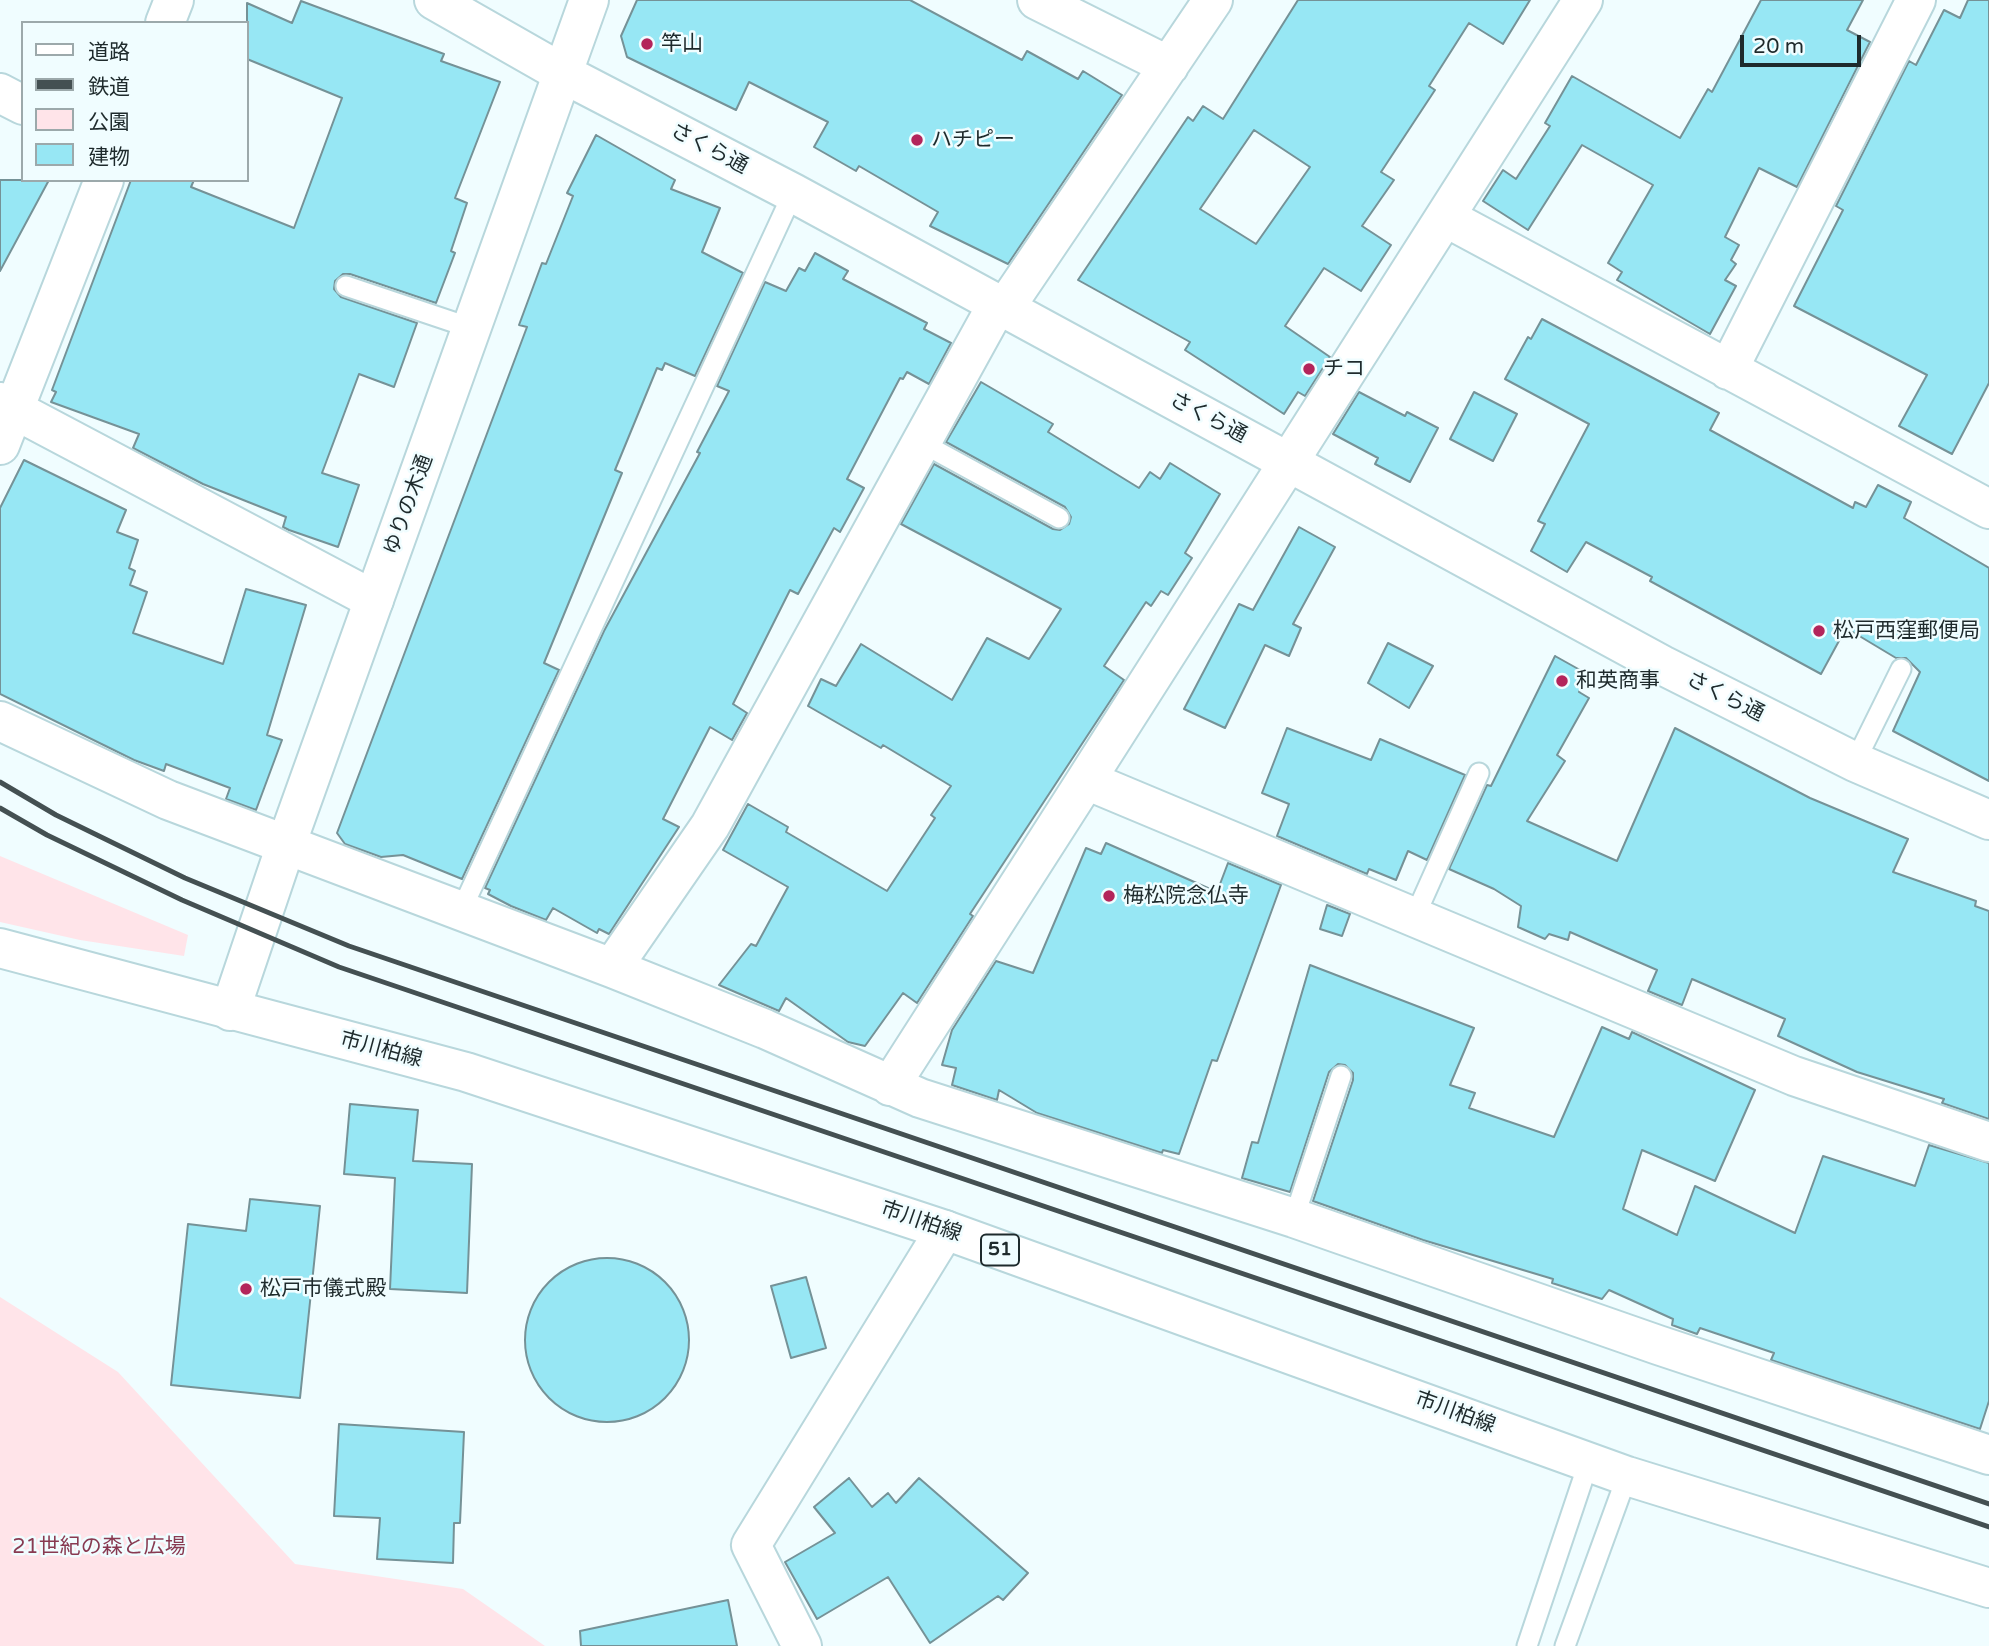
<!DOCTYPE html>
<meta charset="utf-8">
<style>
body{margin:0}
#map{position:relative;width:1989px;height:1646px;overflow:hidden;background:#f0fdff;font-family:"Varela Round","Noto Sans JP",sans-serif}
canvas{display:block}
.legend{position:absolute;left:21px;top:21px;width:228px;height:161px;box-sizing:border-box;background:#f0fdff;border:2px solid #9ca9ab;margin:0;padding:9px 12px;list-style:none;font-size:21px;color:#1e2a2c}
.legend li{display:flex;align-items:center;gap:14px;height:35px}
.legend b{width:35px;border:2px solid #9ca9ab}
.scale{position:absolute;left:1740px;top:35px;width:121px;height:32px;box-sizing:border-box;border:4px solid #1e2a2c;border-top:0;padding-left:9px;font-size:21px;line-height:24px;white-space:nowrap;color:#1e2a2c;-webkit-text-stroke:5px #f0fdff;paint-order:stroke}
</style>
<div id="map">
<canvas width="1989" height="1646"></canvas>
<ul class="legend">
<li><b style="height:9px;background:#fff"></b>道路</li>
<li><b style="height:9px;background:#445052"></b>鉄道</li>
<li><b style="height:19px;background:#ffe4e9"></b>公園</li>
<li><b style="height:19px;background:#97e7f4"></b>建物</li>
</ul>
<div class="scale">20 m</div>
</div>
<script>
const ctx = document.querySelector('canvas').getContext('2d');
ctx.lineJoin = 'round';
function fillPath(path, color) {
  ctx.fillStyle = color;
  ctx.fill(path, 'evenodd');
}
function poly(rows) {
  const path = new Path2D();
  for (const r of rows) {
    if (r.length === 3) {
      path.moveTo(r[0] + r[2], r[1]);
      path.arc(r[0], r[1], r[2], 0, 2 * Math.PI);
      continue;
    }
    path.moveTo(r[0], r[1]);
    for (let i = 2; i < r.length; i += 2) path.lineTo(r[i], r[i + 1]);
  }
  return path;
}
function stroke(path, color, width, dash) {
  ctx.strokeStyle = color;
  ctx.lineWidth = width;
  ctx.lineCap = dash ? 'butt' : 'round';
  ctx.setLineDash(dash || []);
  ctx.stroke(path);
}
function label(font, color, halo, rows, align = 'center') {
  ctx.font = font + ' "Varela Round","Noto Sans JP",sans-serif';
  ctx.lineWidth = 5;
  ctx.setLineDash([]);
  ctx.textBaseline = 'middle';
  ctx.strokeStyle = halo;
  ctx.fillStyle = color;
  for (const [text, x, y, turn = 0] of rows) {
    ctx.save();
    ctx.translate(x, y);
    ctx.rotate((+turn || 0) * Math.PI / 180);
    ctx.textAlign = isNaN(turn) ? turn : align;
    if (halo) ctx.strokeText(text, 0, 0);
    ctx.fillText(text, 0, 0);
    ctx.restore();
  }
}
fillPath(poly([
 [0,856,188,935,184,956,80,940,0,922],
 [0,1297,118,1372,295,1564,463,1589,545,1646,0,1646]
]), '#ffe4e9');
const building = poly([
 [637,0,910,0,1022,60,1027,51,1078,79,1083,71,1122,95,1008,264,930,226,938,212,859,166,856,171,814,147,828,122,749,82,736,110,627,57,621,36,637,0],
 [1298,0,1530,0,1503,44,1469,23,1429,86,1435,90,1381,172,1394,180,1362,226,1391,245,1361,291,1324,268,1285,326,1330,357,1305,396,1298,392,1284,414,1185,350,1190,342,1078,280,1188,117,1193,121,1203,106,1223,119,1298,0],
 [1254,130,1310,167,1256,244,1200,209,1254,130],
 [1761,0,1863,0,1847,30,1870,42,1797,187,1759,168,1725,237,1739,245,1731,260,1736,264,1725,280,1736,286,1710,334,1617,280,1622,272,1608,263,1653,185,1582,145,1528,230,1483,201,1503,170,1516,179,1550,126,1545,123,1572,76,1680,138,1708,89,1712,92,1761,0],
 [1968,0,1989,0,1989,383,1952,454,1899,426,1927,375,1794,306,1843,210,1836,206,1909,61,1916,65,1944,10,1960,18,1968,0],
 [301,1,444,54,441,61,500,82,455,198,467,203,451,251,455,253,436,303,350,274,343,274,335,281,334,289,341,297,417,323,394,387,359,374,322,473,359,485,338,547,289,530,283,527,286,517,203,484,133,448,139,434,51,402,56,392,52,390,131,180,194,180,191,187,294,228,342,98,247,59,247,3,292,23,301,1],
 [596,135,675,180,671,189,720,208,702,252,743,273,695,376,665,363,662,370,657,368,615,470,622,473,544,663,559,670,462,879,403,855,381,857,345,844,337,833,527,327,519,325,542,263,546,264,573,196,567,193,596,135],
 [0,180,49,180,0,271,0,180],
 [815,253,848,271,843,279,927,323,924,329,951,343,929,384,907,372,903,379,900,378,847,479,864,488,840,532,834,528,798,594,790,590,733,704,747,713,732,740,710,727,663,819,679,827,609,934,599,929,597,933,553,908,546,920,511,906,488,894,490,890,485,888,604,631,700,453,697,452,729,391,717,386,765,282,786,291,799,268,805,271,815,253],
 [1542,319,1719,413,1710,430,1853,508,1855,502,1866,507,1878,485,1911,502,1904,518,1989,568,1989,781,1893,731,1920,672,1906,658,1896,658,1846,628,1821,674,1650,581,1652,577,1586,542,1567,572,1531,551,1545,524,1538,521,1589,424,1505,379,1528,337,1531,339,1542,319],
 [981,382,1053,424,1048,432,1139,488,1150,472,1160,479,1170,463,1220,494,1185,553,1192,558,1168,595,1161,591,1151,606,1146,602,1104,666,1124,680,970,914,973,916,917,1003,903,993,865,1046,848,1042,786,998,779,1011,719,985,751,944,756,946,788,887,723,850,748,804,788,827,786,832,887,891,935,818,931,815,951,786,883,745,881,748,808,706,821,679,836,686,861,644,952,700,987,638,1029,659,1061,609,901,524,934,464,1053,529,1060,530,1069,524,1071,517,1065,507,946,442,981,382],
 [1359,392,1405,416,1407,412,1438,428,1410,482,1375,464,1378,458,1333,434,1359,392],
 [1474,392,1517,414,1493,461,1450,439,1474,392],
 [24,460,126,510,117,532,138,540,129,568,135,571,130,585,147,592,133,633,223,664,246,589,306,605,267,735,282,740,256,810,226,799,230,788,166,764,164,771,134,760,0,694,0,508,24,460],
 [1299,527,1335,547,1293,624,1301,628,1289,656,1265,645,1225,728,1184,709,1239,604,1253,610,1299,527],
 [1388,643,1433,666,1409,708,1368,683,1388,643],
 [1555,656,1589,675,1579,692,1589,698,1557,755,1565,761,1527,821,1617,861,1675,728,1810,798,1908,839,1893,872,1976,901,1975,906,1989,911,1989,1119,1942,1103,1944,1099,1857,1072,1778,1036,1785,1019,1692,979,1682,1005,1648,991,1657,970,1570,932,1568,940,1549,934,1545,939,1518,927,1521,906,1494,889,1449,869,1487,785,1491,786,1555,656],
 [1287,728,1371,760,1380,739,1465,775,1427,860,1408,851,1396,880,1369,869,1367,874,1277,836,1289,804,1262,793,1287,728],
 [1106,843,1217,892,1228,863,1281,885,1217,1061,1212,1060,1179,1154,1163,1150,1162,1153,1037,1113,999,1090,997,1100,952,1085,956,1068,942,1065,952,1030,996,961,1033,973,1086,848,1101,854,1106,843],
 [1327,905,1350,914,1342,936,1320,929,1327,905],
 [1310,965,1474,1028,1450,1085,1475,1093,1469,1108,1554,1137,1602,1027,1629,1039,1632,1032,1755,1090,1715,1181,1642,1150,1623,1209,1677,1235,1695,1186,1795,1233,1823,1156,1915,1186,1929,1145,1989,1163,1989,1401,1980,1429,1771,1360,1774,1353,1700,1328,1697,1334,1672,1325,1673,1319,1609,1290,1602,1299,1552,1283,1553,1279,1423,1240,1313,1201,1353,1080,1353,1073,1345,1065,1338,1064,1329,1072,1290,1192,1242,1178,1252,1142,1258,1143,1310,965],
 [350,1104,418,1110,413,1161,472,1164,467,1293,390,1289,395,1178,344,1174,350,1104],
 [250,1199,320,1206,300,1398,171,1385,188,1224,246,1231,250,1199],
 [607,1340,82],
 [806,1277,826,1348,791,1358,771,1286,806,1277],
 [339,1424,464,1432,460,1523,454,1523,453,1563,377,1559,380,1518,334,1516,339,1424],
 [849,1478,872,1507,888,1493,896,1503,919,1478,1028,1573,1003,1600,998,1596,930,1643,888,1577,817,1619,785,1562,835,1533,814,1507,849,1478],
 [728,1600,737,1646,581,1646,580,1631,728,1600]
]);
fillPath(building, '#97e7f4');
stroke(building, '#759297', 2);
const service = poly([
 [346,286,474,329],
 [922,443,1059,518],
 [1855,762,1901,669],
 [460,913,793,193],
 [1415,916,1479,773],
 [1294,1218,1341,1076],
 [1527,1646,1589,1461],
 [1565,1646,1627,1476]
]);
const minor = poly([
 [1037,0,1169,66],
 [165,23,174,0],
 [0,93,23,105],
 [1445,217,1989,509],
 [1004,309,1213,0],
 [1728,370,1916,0],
 [0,402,374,600],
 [0,445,104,180],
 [0,721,168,800,612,968,765,1029,920,1098,1294,1218,1658,1345,1989,1455],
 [1086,780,1583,0],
 [612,968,710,826,997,305],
 [890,1086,1086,780,1794,1076,1989,1142],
 [802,1646,751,1545,945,1230]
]);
const tertiary = poly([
 [434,0,562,73,793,193,1662,665,1855,762,1989,820],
 [230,1011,286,845,589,0]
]);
const primary = poly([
 [0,948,466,1072,945,1230,1627,1476,1989,1588]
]);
stroke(service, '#b8d7dc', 23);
stroke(minor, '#b8d7dc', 42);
stroke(tertiary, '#b8d7dc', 42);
stroke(primary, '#b8d7dc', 42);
stroke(service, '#fff', 19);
stroke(minor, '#fff', 38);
stroke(tertiary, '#fff', 38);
stroke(primary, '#fff', 38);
stroke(poly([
 [0,782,56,815,185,878,349,946,1989,1504],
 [0,808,47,835,182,900,339,967,1989,1527]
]), '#445052', 5);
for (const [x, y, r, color] of [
 [647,44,7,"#b3255b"],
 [917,140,7,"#b3255b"],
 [1309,369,7,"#b3255b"],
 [1819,631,7,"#b3255b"],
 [1562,681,7,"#b3255b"],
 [1109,896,7,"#b3255b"],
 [246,1289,7,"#b3255b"]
]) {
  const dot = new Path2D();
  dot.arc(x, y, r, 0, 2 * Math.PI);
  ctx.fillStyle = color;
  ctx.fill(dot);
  stroke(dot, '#f0fdff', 2.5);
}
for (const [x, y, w] of [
 [1000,1250,38]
]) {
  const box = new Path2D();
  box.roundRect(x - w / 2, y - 15.5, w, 31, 5);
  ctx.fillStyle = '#f0fdff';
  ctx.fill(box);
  stroke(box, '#1e2a2c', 2);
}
label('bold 19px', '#1e2a2c', null, [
 ["51",1000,1250]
]);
label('21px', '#1e2a2c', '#f0fdff', [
 ["竿山",661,44],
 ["ハチピー",931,140],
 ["チコ",1323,369],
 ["松戸西窪郵便局",1833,631],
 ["和英商事",1576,681],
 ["梅松院念仏寺",1123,896],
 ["松戸市儀式殿",260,1289]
], 'left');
label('21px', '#1e2a2c', '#f0fdff', [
 ["さくら通",709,149,28],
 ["さくら通",1208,418,28],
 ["ゆりの木通",409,505,-70],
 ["さくら通",1725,697,27],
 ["市川柏線",381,1050,15],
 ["市川柏線",921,1222,19],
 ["市川柏線",1455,1413,20]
]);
label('21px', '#883a51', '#f0fdff', [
 ["21世紀の森と広場",99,1547]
]);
</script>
